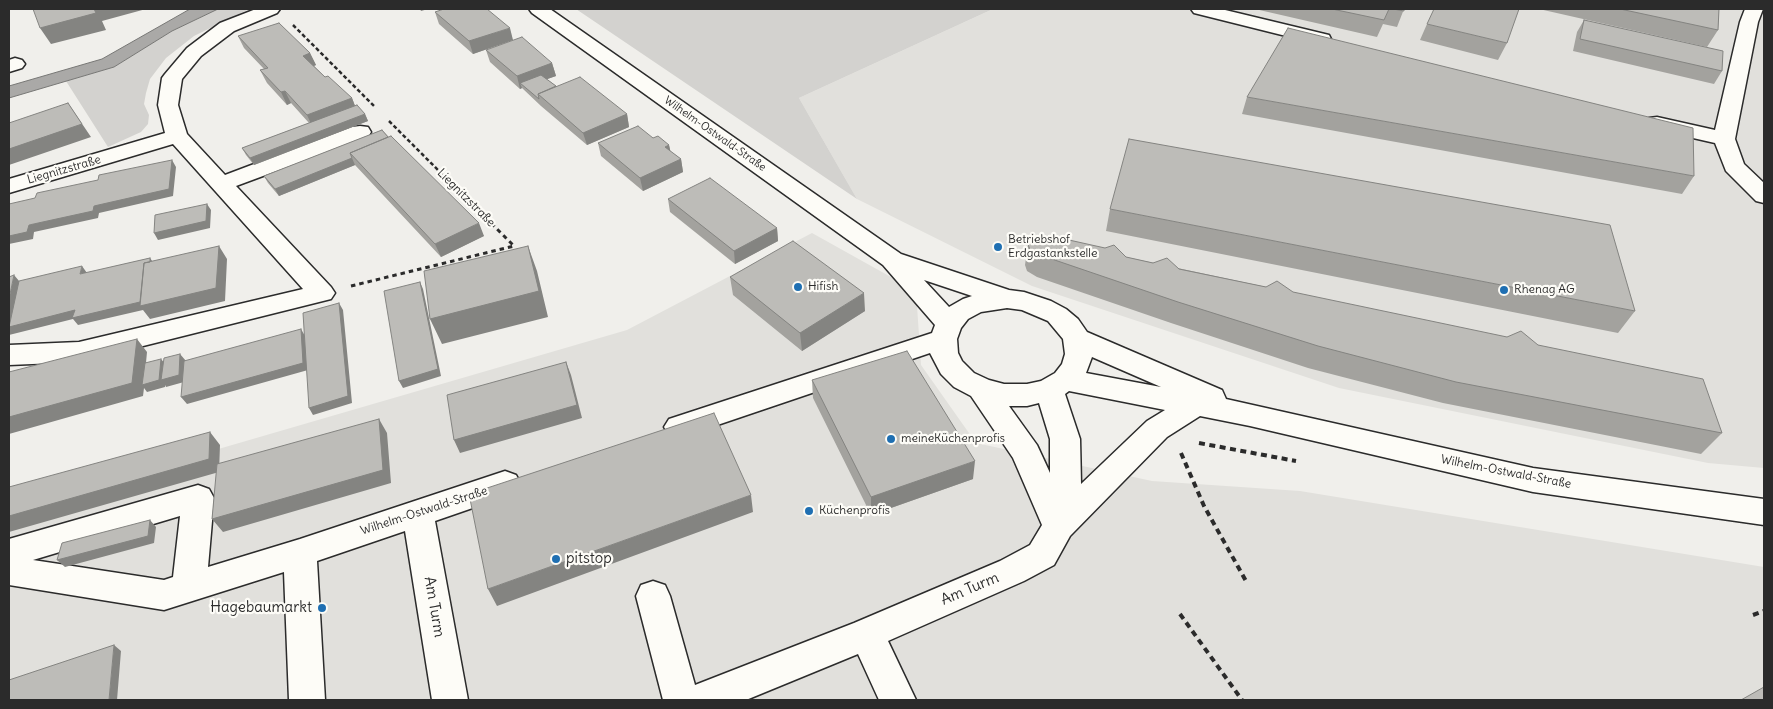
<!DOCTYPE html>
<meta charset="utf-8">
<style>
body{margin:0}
#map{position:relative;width:1773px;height:709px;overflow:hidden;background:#f0efeb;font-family:Delius,sans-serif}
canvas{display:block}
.frame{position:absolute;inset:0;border:10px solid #2b2b2b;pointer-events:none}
</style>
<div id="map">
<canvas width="1773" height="709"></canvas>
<div class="frame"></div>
</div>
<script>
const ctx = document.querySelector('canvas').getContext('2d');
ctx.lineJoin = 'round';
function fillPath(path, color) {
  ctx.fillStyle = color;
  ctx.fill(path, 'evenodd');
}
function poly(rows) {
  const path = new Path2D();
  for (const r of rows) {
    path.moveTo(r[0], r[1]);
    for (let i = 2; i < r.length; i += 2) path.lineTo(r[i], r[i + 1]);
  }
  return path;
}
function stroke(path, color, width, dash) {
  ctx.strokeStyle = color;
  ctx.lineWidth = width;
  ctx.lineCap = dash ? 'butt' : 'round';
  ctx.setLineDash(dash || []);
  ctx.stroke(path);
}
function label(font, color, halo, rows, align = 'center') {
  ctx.font = font + ' Delius,sans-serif';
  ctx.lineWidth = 4.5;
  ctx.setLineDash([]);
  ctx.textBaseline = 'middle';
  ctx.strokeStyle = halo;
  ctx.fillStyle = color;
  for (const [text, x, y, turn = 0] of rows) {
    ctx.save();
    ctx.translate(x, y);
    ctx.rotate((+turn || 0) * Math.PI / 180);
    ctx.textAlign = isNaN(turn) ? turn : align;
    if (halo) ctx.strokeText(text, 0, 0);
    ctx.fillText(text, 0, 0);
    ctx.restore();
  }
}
fillPath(poly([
 [993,9,1764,9,1764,468,1708,463,1339,388,1032,286,857,199,799,98],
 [812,233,916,291,921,365,976,443,1152,481,1300,491,1764,567,1764,700,9,700,9,510,627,330]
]), '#e1e0dc');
fillPath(poly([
 [218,9,249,9,194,36,166,58,150,79,146,93,144,104,149,115,148,124,141,132,108,147,66,81,114,67,172,31],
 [576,9,993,9,799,98,857,199]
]), '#d3d2cf');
const water = poly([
 [190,9,218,9,172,31,114,67,9,98,9,86,102,59,190,9]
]);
fillPath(water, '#aaa9a7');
stroke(water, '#777775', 1);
const minor = poly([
 [256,9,280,9,277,13,234,31,201,56,182,79,178,105,187,134,225,175,352,127,360,126,368,127,371,132,368,137,236,186,331,287,335,293,331,299,79,362,9,365,9,345,79,342,303,289,173,144,9,193,9,179,165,133,158,105,162,78,165,74,187,48,220,23,256,9],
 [529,9,550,9,901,254,1009,290,1024,292,1051,301,1066,309,1078,319,1087,332,1222,390,1226,399,1533,468,1764,499,1764,525,1533,492,1250,426,1200,416,1167,437,1070,536,1054,565,1024,581,888,641,916,700,879,700,858,654,746,700,663,700,636,596,641,585,653,581,665,585,670,596,695,685,854,623,1000,561,1030,545,1042,525,1013,458,971,396,954,387,941,374,930,353,679,438,669,435,664,427,669,419,932,333,935,325,883,265,532,13,529,9],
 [924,280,972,296,963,299,949,307,924,280],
 [1007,308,1022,310,1048,321,1063,339,1065,354,1062,364,1055,373,1041,381,1027,384,1004,384,989,380,974,373,962,361,958,353,957,339,961,328,968,319,981,312,1007,308],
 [1092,357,1161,387,1086,373,1092,357],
 [1069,391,1165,410,1147,421,1081,484,1080,439,1065,394,1069,391],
 [1039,403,1050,439,1050,473,1037,445,1009,406,1027,406,1039,403],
 [1191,9,1221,9,1329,35,1331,39,1329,43,1322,45,1194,13,1191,9],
 [1745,9,1763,9,1758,22,1735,139,1744,164,1764,183,1764,203,1756,201,1726,171,1715,143,1649,128,1646,123,1649,118,1657,117,1715,130,1740,22,1745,9],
 [15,58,22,60,25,64,22,68,9,72,9,60,15,58],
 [505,471,516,475,521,484,516,493,435,521,468,700,432,700,405,531,317,561,325,700,289,700,284,572,164,610,9,585,9,539,198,485,209,489,214,498,208,567,300,539,505,471],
 [180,516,173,577,164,580,33,560,180,516]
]);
stroke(minor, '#2b2b2b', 3);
stroke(poly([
 [293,25,375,107],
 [389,121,450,182]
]), '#2b2b2b', 2.5, [4, 2.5]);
stroke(poly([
 [351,286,514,246,449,181]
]), '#2b2b2b', 3, [4.5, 4]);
stroke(poly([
 [1199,443,1296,461],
 [1181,453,1204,506,1246,581],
 [1180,614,1242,700],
 [1753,615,1764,611]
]), '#2b2b2b', 4, [6, 4.5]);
fillPath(minor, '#fdfcf7');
fillPath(poly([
 [1255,9,1404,9,1397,27,1383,24,1377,37],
 [1539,9,1719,9,1718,30,1707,47],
 [435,12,513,40,473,54,439,24],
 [1584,20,1722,71,1714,84,1573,51,1577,32],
 [1427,24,1507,43,1498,60,1420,40],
 [238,36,310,53,316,65,314,66,325,77,352,98,355,106,365,114,368,121,254,165,246,155,242,148,309,123,291,103,287,105,267,83,260,70,264,69,244,48],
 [486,50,552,63,556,76,547,79,556,86,627,114,629,127,587,145,541,106,522,88,520,89,490,62],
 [1247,97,1694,176,1682,194,1242,114],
 [382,130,484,236,441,257,355,165,279,196,268,183,264,176],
 [653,138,669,145,670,151,681,159,683,172,643,191,601,156,598,143],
 [668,199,777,228,778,241,735,264,670,212],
 [1110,209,1635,311,1618,333,1106,231],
 [1028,244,1126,257,1538,345,1722,433,1701,454,1443,403,1308,368,1171,323,1037,277,1027,271,1025,265],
 [730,277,865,311,802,351,733,295],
 [812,380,973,479,871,515,813,398]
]), '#a3a29e');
fillPath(poly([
 [94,9,146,9,102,21,106,30,51,44,40,28],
 [420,9,428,9,421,11],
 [510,28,513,40,473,54,469,41],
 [310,53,316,65,309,68,303,56],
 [552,63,556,76,525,87,520,83,522,88,520,89,517,76],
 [285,91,291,103,287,105,281,92],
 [352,98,357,111,313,128,307,115],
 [68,103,91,137,9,165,9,149],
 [365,114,368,121,254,165,250,158],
 [627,114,629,127,587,145,583,133],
 [669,145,672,158,665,147],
 [352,158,355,165,279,196,275,189],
 [681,159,683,172,643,191,640,178],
 [172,160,176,167,173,196,99,213,98,218,34,232,33,239,9,244,9,236,29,225,94,206],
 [207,204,211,210,210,228,158,240,154,233],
 [479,223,484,236,441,257,435,244],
 [777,228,778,241,735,264,734,251],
 [219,246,227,259,225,301,150,319,143,310,78,325,73,319,9,335,9,299,14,275,25,288,150,258,155,265],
 [528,246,537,271,548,317,442,344,430,319],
 [82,266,87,273,80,274],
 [420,282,423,289,441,376,403,388,399,381],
 [864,293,865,311,802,351,800,333],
 [339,303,343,310,352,403,313,415,309,408],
 [301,329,305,336,308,370,187,404,181,397],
 [137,339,147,352,144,384,161,359,167,366,180,354,186,361,184,382,166,387,165,385,165,387,147,392,144,388,143,396,9,434,9,417],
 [566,362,571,375,582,418,460,453,454,440],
 [379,419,387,433,391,483,223,532,212,519],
 [210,432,220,445,219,472,9,532,9,516],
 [975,461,973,479,871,515,871,497],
 [751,495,753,512,497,606,488,589],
 [150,520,156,527,154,543,65,567,57,560],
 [114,645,121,651,117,700,109,700]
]), '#848481');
const building = poly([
 [33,9,94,9,96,13,40,28,33,9],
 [444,9,487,9,510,28,469,41,435,12,444,9],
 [1332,9,1389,9,1384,20,1332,9],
 [1393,9,1404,9,1404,11,1393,9],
 [1434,9,1519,9,1507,43,1427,24,1434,9],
 [1620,9,1719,9,1718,30,1620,9],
 [1584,20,1723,51,1722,71,1580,39,1584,20],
 [279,23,310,53,303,56,325,77,328,76,352,98,307,115,285,91,281,92,260,70,268,68,238,36,279,23],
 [1288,28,1693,128,1694,176,1247,97,1288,28],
 [522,37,552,63,517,76,486,50,522,37],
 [541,75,556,86,538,94,539,99,520,83,541,75],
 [580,77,627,114,583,133,538,94,580,77],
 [68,103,82,124,9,149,9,123,68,103],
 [357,105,365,114,250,158,242,148,357,105],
 [638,126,653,138,658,136,669,145,665,147,681,159,640,178,598,143,638,126],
 [382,130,388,137,350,153,352,158,275,189,264,176,382,130],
 [391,136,479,223,435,244,350,153,391,136],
 [1129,139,1610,225,1635,311,1110,209,1129,139],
 [172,160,169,189,94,206,93,211,29,225,27,232,9,236,9,204,35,198,37,193,98,180,99,175,172,160],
 [710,178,777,228,734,251,668,199,710,178],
 [207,204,206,221,154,233,155,215,207,204],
 [1051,236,1105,248,1114,245,1126,257,1153,263,1167,258,1179,269,1266,287,1277,281,1293,292,1507,337,1521,331,1538,345,1703,379,1722,433,1456,382,1318,346,1178,302,1040,255,1030,250,1028,244,1033,237,1051,236],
 [793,241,864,293,800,333,730,277,793,241],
 [219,246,216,288,140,306,144,263,219,246],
 [528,246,539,291,430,319,424,271,528,246],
 [150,258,150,262,144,263,140,302,72,318,75,310,9,327,19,281,82,266,80,274,150,258],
 [14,275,9,299,9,277,14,275],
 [420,282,438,369,399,381,384,291,420,282],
 [339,303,348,396,309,408,303,313,339,303],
 [301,329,303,363,181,397,184,361,301,329],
 [137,339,132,383,9,417,9,372,137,339],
 [907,351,975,461,871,497,812,380,907,351],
 [180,354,179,375,161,380,164,358,180,354],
 [161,359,159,380,142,385,145,363,161,359],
 [566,362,577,405,454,440,447,395,566,362],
 [714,413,751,495,488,589,469,494,714,413],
 [379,419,383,470,212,519,217,464,379,419],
 [210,432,209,459,9,516,9,487,210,432],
 [150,520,148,536,57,560,62,543,150,520],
 [114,645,109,700,9,700,9,680,114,645],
 [1764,687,1764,700,1741,700,1764,687]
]);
fillPath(building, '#bdbcb8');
stroke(building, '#848481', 1);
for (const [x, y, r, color] of [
 [998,247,5,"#1f6fb2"],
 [798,287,5,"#1f6fb2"],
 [1504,290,5,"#1f6fb2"],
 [891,439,5,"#1f6fb2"],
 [809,511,5,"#1f6fb2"],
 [556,559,5,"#1f6fb2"],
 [322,608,5,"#1f6fb2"]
]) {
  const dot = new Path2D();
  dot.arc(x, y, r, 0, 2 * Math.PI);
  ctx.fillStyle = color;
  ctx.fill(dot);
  stroke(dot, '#fdfcf7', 2);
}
label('11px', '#2b2b2b', '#fdfcf7', [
 ["Wilhelm-Ostwald-Straße",715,134,35]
]);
label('12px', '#2b2b2b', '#fdfcf7', [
 ["Liegnitzstraße",64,170,-16],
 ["Liegnitzstraße",466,198,45],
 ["Wilhelm-Ostwald-Straße",1506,472,11],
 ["Wilhelm-Ostwald-Straße",424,511,-18]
]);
label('12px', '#2b2b2b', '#fdfcf7', [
 ["Betriebshof",1008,240],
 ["Erdgastankstelle",1008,254],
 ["Hifish",808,287],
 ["Rhenag AG",1514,290],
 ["meineKüchenprofis",901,439],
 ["Küchenprofis",819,511]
], 'left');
label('15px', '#2b2b2b', '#fdfcf7', [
 ["pitstop",566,559],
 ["Hagebaumarkt",312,608,"right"]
], 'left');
label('15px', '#2b2b2b', '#fdfcf7', [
 ["Am Turm",970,589,-23],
 ["Am Turm",434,607,80]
]);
</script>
